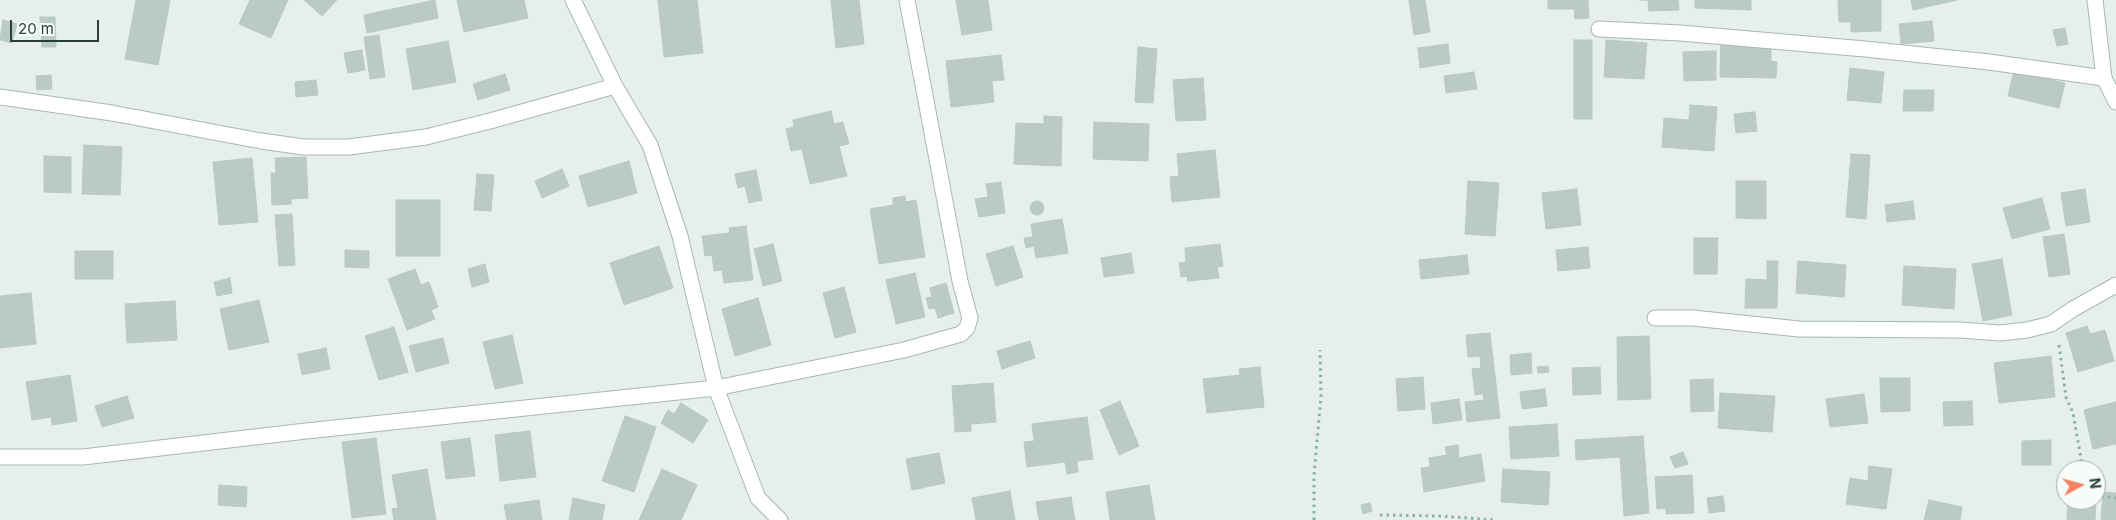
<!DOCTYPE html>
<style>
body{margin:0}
#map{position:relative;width:2116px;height:520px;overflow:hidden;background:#e6efeb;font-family:Inter,sans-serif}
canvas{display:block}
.north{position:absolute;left:2056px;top:460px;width:50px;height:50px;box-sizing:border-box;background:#f7fbf9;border:1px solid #a3b1ad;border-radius:50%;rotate:83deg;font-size:14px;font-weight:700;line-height:20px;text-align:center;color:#24423a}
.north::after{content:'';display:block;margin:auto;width:18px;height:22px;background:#f4845f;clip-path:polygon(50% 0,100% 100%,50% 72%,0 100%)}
.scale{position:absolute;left:10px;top:20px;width:89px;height:22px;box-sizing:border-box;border:2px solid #24423a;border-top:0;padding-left:6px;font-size:15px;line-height:18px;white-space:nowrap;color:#24423a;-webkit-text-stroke:4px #f7fbf9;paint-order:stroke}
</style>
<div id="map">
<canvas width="2116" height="520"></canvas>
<div class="north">N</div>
<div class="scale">20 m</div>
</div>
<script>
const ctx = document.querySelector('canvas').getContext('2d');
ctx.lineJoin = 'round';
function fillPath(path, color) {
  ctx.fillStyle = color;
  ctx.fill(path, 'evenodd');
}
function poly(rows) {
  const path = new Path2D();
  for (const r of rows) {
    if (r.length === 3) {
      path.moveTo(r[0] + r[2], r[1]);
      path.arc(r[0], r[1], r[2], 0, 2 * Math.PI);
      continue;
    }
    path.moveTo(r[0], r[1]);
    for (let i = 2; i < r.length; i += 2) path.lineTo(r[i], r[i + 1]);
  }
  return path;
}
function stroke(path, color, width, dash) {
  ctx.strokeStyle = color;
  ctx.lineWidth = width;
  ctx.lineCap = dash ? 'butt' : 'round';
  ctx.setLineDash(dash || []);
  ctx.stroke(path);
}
const building = poly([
 [136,0,170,0,158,65,125,59,136,0],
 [250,0,288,0,271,38,239,24,250,0],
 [304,0,337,0,322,16,304,0],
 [435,0,438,18,367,33,364,15,435,0],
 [457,0,524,0,528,18,464,32,457,0],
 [658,0,697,0,703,53,664,57,658,0],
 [831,0,859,0,864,44,836,48,831,0],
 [956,0,988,0,992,30,962,35,956,0],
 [1409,0,1425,0,1430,32,1414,35,1409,0],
 [1548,0,1588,0,1589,18,1575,19,1574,9,1548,9,1548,0],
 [1640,0,1678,0,1679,10,1649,11,1648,0,1640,0],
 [1695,0,1751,0,1751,10,1695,8,1695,0],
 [1838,0,1881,0,1881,31,1851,32,1851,22,1839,22,1838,0],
 [1911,0,1957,0,1913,10,1911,0],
 [40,17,55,17,56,47,42,47,40,17],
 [3,20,17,24,12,43,0,40,3,20],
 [1932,21,1934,41,1901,44,1899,24,1932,21],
 [2065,28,2068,44,2057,46,2053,30,2065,28],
 [1721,34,1771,43,1771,61,1777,62,1776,78,1720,77,1721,34],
 [379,35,385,77,370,79,364,37,379,35],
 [1574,40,1592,40,1592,119,1574,119,1574,40],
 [1606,40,1647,43,1644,79,1604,77,1606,40],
 [448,41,456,82,413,90,406,49,448,41],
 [1448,44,1450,63,1420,68,1418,48,1448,44],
 [1138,47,1157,49,1153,103,1135,102,1138,47],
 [362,50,365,70,348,73,344,53,362,50],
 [1716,51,1716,80,1684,81,1683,52,1716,51],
 [1001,55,1004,80,992,81,994,102,951,107,946,61,1001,55],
 [1850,68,1884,72,1881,103,1847,100,1850,68],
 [2014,71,2065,83,2059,108,2008,96,2014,71],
 [1474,72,1477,89,1446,93,1444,76,1474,72],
 [505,74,510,90,478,100,473,84,505,74],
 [51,75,52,89,37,90,36,76,51,75],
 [1203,78,1206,120,1176,121,1173,80,1203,78],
 [316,80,318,95,296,97,295,82,316,80],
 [1904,90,1934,90,1933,111,1903,111,1904,90],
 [1690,105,1717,107,1714,151,1662,147,1664,118,1689,120,1690,105],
 [831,111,834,124,843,122,849,144,839,146,847,176,810,184,802,149,791,151,786,129,794,127,793,120,831,111],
 [1755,112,1757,131,1736,133,1734,114,1755,112],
 [1044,116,1062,117,1061,166,1014,164,1016,123,1044,124,1044,116],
 [1094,122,1149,124,1148,161,1093,159,1094,122],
 [84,145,122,147,120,195,82,194,84,145],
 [1215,150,1220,197,1172,202,1170,177,1179,176,1177,154,1215,150],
 [1851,154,1870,155,1866,219,1846,217,1851,154],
 [44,156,71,157,71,193,44,192,44,156],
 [306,157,308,198,291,199,291,204,272,205,271,173,276,173,275,158,306,157],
 [252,158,258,222,219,225,213,162,252,158],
 [629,161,637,193,588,207,579,176,629,161],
 [562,169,569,186,542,198,535,181,562,169],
 [756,170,762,200,749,203,745,186,738,188,735,174,756,170],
 [477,174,494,175,491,211,474,210,477,174],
 [1468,181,1499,183,1495,236,1465,234,1468,181],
 [1736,181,1766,181,1766,219,1736,218,1736,181],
 [1001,182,1005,213,979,217,975,199,988,197,986,184,1001,182],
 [1577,189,1581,225,1546,229,1542,193,1577,189],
 [2085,189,2090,222,2066,226,2061,193,2085,189],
 [905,196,906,202,916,200,925,257,879,264,870,209,893,205,893,198,905,196],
 [2042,198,2050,229,2012,239,2003,208,2042,198],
 [396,200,440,200,440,256,396,256,396,200],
 [1037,208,7],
 [1913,201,1915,219,1887,222,1885,205,1913,201],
 [292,214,295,265,279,266,275,215,292,214],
 [1062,219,1068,253,1036,258,1034,246,1026,248,1024,238,1033,237,1031,224,1062,219],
 [746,226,753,280,724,283,722,270,714,271,712,255,705,256,702,236,730,233,729,228,746,226],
 [2064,234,2070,274,2049,277,2043,237,2064,234],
 [1694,238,1718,238,1717,274,1694,274,1694,238],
 [773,244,782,281,763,286,754,249,773,244],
 [1220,244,1223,266,1217,267,1219,278,1188,281,1187,276,1181,277,1179,263,1186,262,1185,248,1220,244],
 [659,246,673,288,624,305,610,263,659,246],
 [1013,246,1023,277,996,286,986,254,1013,246],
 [1588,247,1590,268,1558,271,1556,250,1588,247],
 [345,250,369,251,369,268,345,267,345,250],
 [75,251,113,251,113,279,75,279,75,251],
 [1131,253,1134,273,1104,277,1101,258,1131,253],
 [1467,255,1469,274,1421,279,1419,260,1467,255],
 [2002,259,2012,315,1983,321,1972,264,2002,259],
 [1767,261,1778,261,1777,308,1745,308,1746,279,1767,280,1767,261],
 [1798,261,1846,265,1844,297,1796,293,1798,261],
 [485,264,489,282,472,287,468,269,485,264],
 [1904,266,1956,269,1954,309,1902,305,1904,266],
 [415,269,421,285,429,282,438,307,431,310,435,319,407,330,388,279,415,269],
 [915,273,925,317,896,324,886,280,915,273],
 [230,278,232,293,217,296,214,282,230,278],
 [946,283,954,313,938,318,935,308,929,309,926,298,932,297,930,288,946,283],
 [844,287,856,332,835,338,823,293,844,287],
 [31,293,36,344,0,348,0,296,31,293],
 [758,298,771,345,735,356,722,309,758,298],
 [259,300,269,342,229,350,220,309,259,300],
 [175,301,177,340,127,343,125,304,175,301],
 [2087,326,2090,334,2105,330,2114,361,2078,372,2066,333,2087,326],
 [394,327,408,372,379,380,365,336,394,327],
 [1490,333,1500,418,1467,422,1465,402,1484,400,1483,394,1475,395,1472,369,1481,368,1480,356,1468,357,1466,335,1490,333],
 [512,335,523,383,495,389,483,342,512,335],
 [1649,336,1651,399,1618,400,1617,337,1649,336],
 [443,338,449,363,416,372,409,346,443,338],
 [1030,341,1035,358,1002,369,997,351,1030,341],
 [326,348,330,369,302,375,298,354,326,348],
 [1531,353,1532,373,1511,375,1510,355,1531,353],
 [2051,356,2055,397,1999,403,1994,363,2051,356],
 [1548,366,1549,372,1538,373,1537,367,1548,366],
 [1260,367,1264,407,1207,413,1203,379,1240,375,1239,369,1260,367],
 [1600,367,1601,394,1573,395,1572,368,1600,367],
 [70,375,77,421,52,425,51,417,32,420,26,382,70,375],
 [1423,377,1425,409,1398,411,1396,379,1423,377],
 [1880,378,1910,378,1910,411,1881,412,1880,378],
 [1713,379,1714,411,1691,412,1690,380,1713,379],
 [993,383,996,422,971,424,971,431,955,432,952,386,993,383],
 [1545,389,1547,406,1522,409,1520,392,1545,389],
 [1720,393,1775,396,1772,432,1718,428,1720,393],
 [1864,394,1868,423,1830,427,1826,399,1864,394],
 [127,396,134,418,102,427,95,406,127,396],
 [1459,399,1462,420,1433,424,1431,403,1459,399],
 [1120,401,1139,446,1119,455,1100,410,1120,401],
 [1972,401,1973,425,1944,426,1943,402,1972,401],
 [2116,402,2116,444,2093,449,2084,410,2116,402],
 [681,403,708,420,693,443,661,423,668,410,674,414,681,403],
 [625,416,656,427,634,492,602,481,625,416],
 [1087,417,1093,459,1077,461,1078,472,1067,474,1065,462,1027,467,1024,442,1034,441,1032,424,1087,417],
 [1557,424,1559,456,1511,459,1509,427,1557,424],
 [530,431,536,477,500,481,495,435,530,431],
 [1643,436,1649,513,1624,516,1620,457,1576,460,1575,440,1643,436],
 [376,438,386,514,352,518,342,442,376,438],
 [470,438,475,476,446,479,441,442,470,438],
 [2051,440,2051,465,2022,465,2022,441,2051,440],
 [1458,445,1459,458,1481,454,1485,481,1424,492,1421,468,1430,467,1429,458,1447,455,1445,447,1458,445],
 [1683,452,1688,464,1675,468,1670,457,1683,452],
 [939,453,945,483,912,490,906,459,939,453],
 [1869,466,1892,469,1886,509,1846,504,1850,478,1868,481,1869,466],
 [427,469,436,520,394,520,392,509,398,508,392,475,427,469],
 [662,469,697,485,681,520,639,520,662,469],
 [1503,469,1550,472,1548,505,1501,502,1503,469],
 [1692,475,1694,513,1666,514,1666,508,1657,509,1655,477,1692,475],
 [219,485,247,487,246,507,218,505,219,485],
 [1149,485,1155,520,1110,520,1106,492,1149,485],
 [1010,491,1015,520,976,520,972,498,1010,491],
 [2103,492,2116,493,2116,520,2101,520,2103,492],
 [1723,496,1725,511,1709,513,1707,498,1723,496],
 [1071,497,1075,520,1039,520,1036,502,1071,497],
 [573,498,605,505,602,520,569,520,573,498],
 [539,500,542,520,507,520,504,505,539,500],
 [1929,500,1962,507,1960,520,1924,520,1929,500],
 [2068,500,2096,500,2095,520,2067,520,2068,500],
 [1370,503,1372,511,1363,514,1361,505,1370,503]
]);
fillPath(building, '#bbcac4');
stroke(building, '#b8c9c2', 1);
const street = poly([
 [573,0,615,86,650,145,680,236,716,388,758,498,780,520],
 [2095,0,2104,78,2116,102],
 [1599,29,1680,33,1865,49,1989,62,2104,78],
 [0,97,112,113,261,141,304,147,349,147,426,137,490,121,615,86],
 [1655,318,1693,318,1799,329,1960,330,2000,333,2027,330,2051,324,2073,309,2116,285],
 [0,457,83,457,306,431,716,388,904,350,961,334,967,328,970,318,960,281,907,0]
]);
stroke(street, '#a8b8b2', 17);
stroke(poly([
 [2059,345,2066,397,2073,413,2083,470],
 [2096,493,2100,496,2116,498],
 [1380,515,1439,516,1495,520],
 [1314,520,1314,475,1321,396,1320,350]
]), '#86b3a5', 3, [2.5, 4]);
stroke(street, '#fff', 15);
</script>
